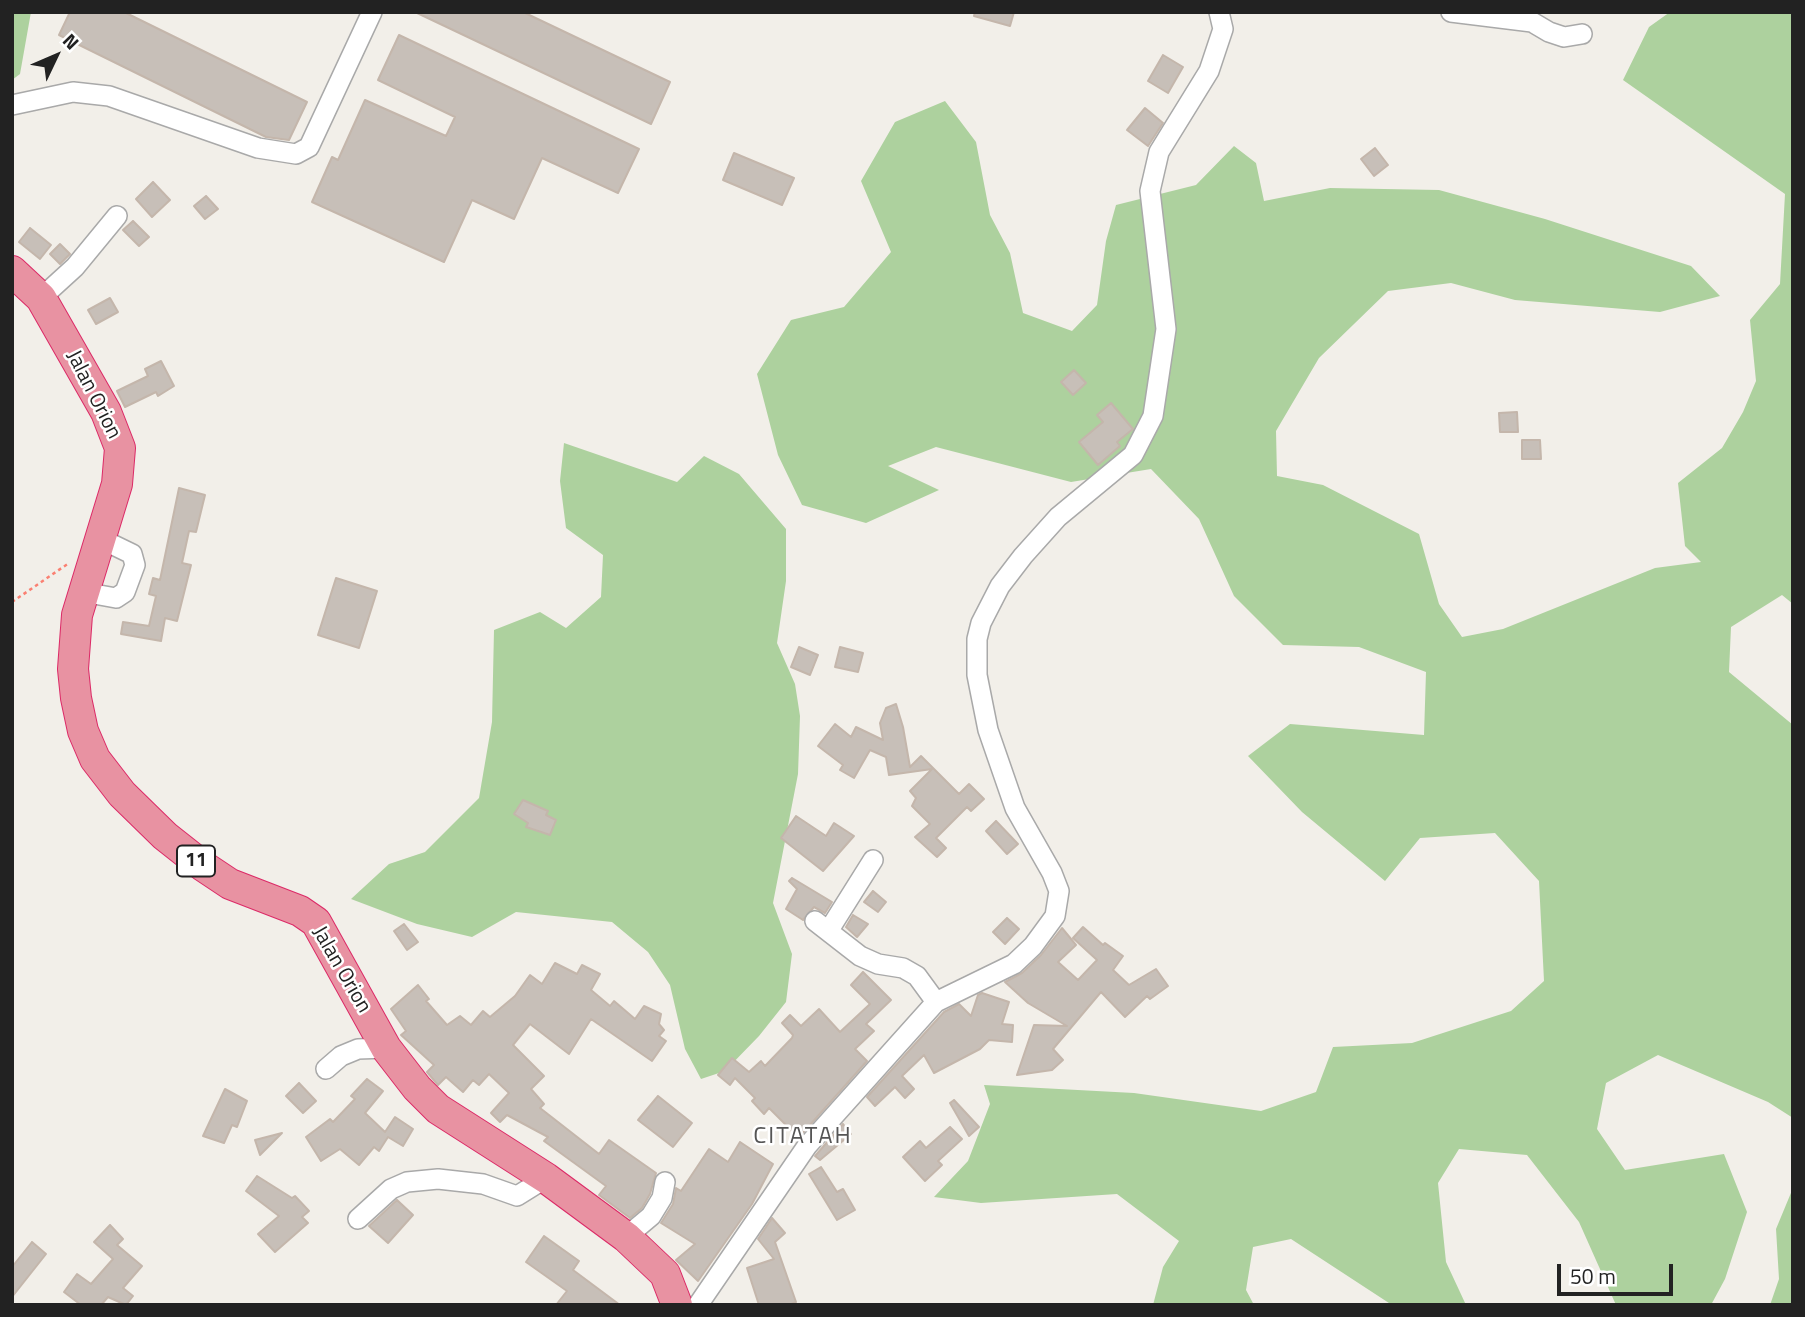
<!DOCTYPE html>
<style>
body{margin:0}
#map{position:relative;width:1805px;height:1317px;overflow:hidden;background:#f2efe9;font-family:"Titillium Web",sans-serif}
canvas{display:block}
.frame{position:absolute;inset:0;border:14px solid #222;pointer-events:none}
.north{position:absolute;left:21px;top:21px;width:70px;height:70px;-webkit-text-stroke:5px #fff;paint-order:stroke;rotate:46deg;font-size:19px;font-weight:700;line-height:28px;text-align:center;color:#222}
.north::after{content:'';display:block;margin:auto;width:24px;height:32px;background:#222;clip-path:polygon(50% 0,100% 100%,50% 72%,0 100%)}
.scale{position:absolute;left:1557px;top:1264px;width:116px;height:32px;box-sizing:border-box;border:4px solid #222;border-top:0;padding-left:9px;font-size:21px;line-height:24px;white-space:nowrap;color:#222;-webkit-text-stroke:5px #fff;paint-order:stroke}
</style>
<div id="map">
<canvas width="1805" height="1317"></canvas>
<div class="frame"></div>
<div class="north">N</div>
<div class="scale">50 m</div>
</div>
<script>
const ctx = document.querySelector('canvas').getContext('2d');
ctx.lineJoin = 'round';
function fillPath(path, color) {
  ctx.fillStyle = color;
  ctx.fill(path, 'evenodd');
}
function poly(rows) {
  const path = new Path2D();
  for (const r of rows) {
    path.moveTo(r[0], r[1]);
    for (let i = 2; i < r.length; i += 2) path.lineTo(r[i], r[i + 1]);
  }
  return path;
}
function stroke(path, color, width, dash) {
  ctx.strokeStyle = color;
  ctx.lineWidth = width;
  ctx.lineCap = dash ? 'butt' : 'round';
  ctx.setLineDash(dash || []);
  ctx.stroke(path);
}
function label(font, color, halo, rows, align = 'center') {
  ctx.font = font + ' "Titillium Web",sans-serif';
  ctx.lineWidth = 5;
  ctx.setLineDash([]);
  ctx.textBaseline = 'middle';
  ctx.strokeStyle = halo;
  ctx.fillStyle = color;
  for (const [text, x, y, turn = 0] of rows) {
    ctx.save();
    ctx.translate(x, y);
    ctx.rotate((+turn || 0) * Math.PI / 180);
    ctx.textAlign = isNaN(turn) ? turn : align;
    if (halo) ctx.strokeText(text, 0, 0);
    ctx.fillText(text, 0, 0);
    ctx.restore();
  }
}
fillPath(poly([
 [12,12,31,12,20,74,12,80],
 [1670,12,1793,12,1793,604,1782,595,1731,627,1729,672,1793,725,1793,1118,1768,1102,1658,1055,1606,1083,1597,1129,1625,1170,1724,1154,1747,1212,1725,1279,1711,1305,1616,1305,1579,1222,1527,1155,1459,1149,1438,1183,1446,1262,1466,1305,1392,1305,1291,1239,1253,1247,1246,1290,1254,1305,1153,1305,1163,1267,1179,1241,1117,1194,981,1203,934,1197,968,1161,990,1104,984,1085,1134,1093,1261,1111,1316,1092,1333,1047,1412,1043,1511,1011,1544,981,1539,881,1495,833,1420,838,1385,881,1302,812,1248,756,1290,724,1424,735,1426,672,1359,647,1283,645,1234,596,1199,519,1151,469,1071,482,936,447,888,466,939,490,866,523,802,505,778,455,757,374,791,320,844,307,891,252,861,181,895,122,945,101,976,142,990,215,1010,253,1023,313,1072,331,1097,305,1106,241,1116,205,1196,185,1234,146,1256,163,1264,201,1330,188,1439,190,1545,219,1691,266,1720,296,1660,312,1515,300,1451,283,1388,291,1319,358,1276,431,1277,476,1323,485,1419,534,1439,604,1462,637,1503,629,1655,568,1701,562,1685,546,1678,483,1722,448,1743,412,1756,381,1750,320,1780,284,1785,194,1623,80,1649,27],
 [564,443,677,482,704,456,739,474,786,529,786,581,777,643,795,684,800,716,798,774,773,903,792,954,786,1002,759,1036,725,1071,701,1079,685,1049,670,985,648,952,612,922,516,912,472,937,417,924,351,899,389,864,425,852,479,798,492,722,494,630,540,612,566,628,601,597,603,555,566,528,560,481],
 [1793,1188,1793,1305,1770,1305,1779,1279,1776,1229]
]), '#add19e');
const building = poly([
 [70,12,124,12,307,102,289,140,266,137,59,35,70,12],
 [415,12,523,12,670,82,651,124,415,12],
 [975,12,1014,12,1010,26,974,16,975,12],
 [399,35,639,149,618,193,542,158,514,219,472,200,444,262,312,202,332,157,338,160,365,100,446,136,455,117,378,80,399,35],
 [1163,55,1183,67,1168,93,1148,81,1163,55],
 [1145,108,1163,123,1148,146,1127,130,1145,108],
 [1375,148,1388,165,1374,176,1361,159,1375,148],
 [734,153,794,178,782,205,723,180,734,153],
 [153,182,170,200,152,217,136,199,153,182],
 [206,196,218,209,205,219,194,206,206,196],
 [133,221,149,237,139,246,123,230,133,221],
 [30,228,51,245,40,259,19,242,30,228],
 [60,244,70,254,60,264,50,254,60,244],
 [110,298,118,312,96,324,88,310,110,298],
 [161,361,174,386,158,396,156,392,125,407,117,391,148,376,145,369,161,361],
 [1074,370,1086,383,1073,395,1061,382,1074,370],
 [1111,403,1133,429,1117,442,1120,446,1098,465,1079,442,1103,422,1097,415,1111,403],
 [1517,412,1518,432,1500,432,1499,413,1517,412],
 [1522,440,1540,440,1541,459,1522,459,1522,440],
 [179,488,205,495,196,532,189,531,182,563,191,565,177,621,165,618,161,641,121,634,123,622,149,626,156,596,149,594,153,578,160,580,179,488],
 [336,578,377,591,359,648,318,635,336,578],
 [799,647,818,655,810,675,791,667,799,647],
 [840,647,863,653,858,672,835,667,840,647],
 [896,704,903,727,910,767,921,756,959,794,969,784,984,799,971,811,967,807,936,838,946,848,937,857,915,837,930,824,912,806,916,798,910,791,932,769,889,775,886,757,870,750,854,778,840,770,843,765,818,746,835,724,851,737,856,727,883,740,880,723,886,708,896,704],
 [523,800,548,811,546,815,556,820,550,835,526,827,528,823,514,814,523,800],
 [796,816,826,836,834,823,854,836,823,871,781,838,796,816],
 [996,821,1018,844,1007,854,986,831,996,821],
 [792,878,832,902,825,913,814,907,803,920,786,909,797,889,789,881,792,878],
 [873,891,886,902,878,912,864,902,873,891],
 [853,915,868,924,857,937,846,927,853,915],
 [1007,918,1019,929,1005,944,993,932,1007,918],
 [404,924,418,942,407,950,394,931,404,924],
 [1083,927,1103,945,1105,943,1123,956,1113,970,1129,985,1156,969,1168,986,1150,999,1147,996,1125,1017,1101,992,1053,1049,1063,1060,1052,1070,1017,1075,1034,1025,1067,1026,1028,1003,1005,982,1022,973,1041,955,1062,928,1076,945,1058,962,1078,980,1097,960,1073,938,1083,927],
 [555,963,577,974,582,965,600,974,591,990,610,1006,614,1001,635,1019,644,1006,661,1014,659,1024,664,1030,659,1036,666,1041,652,1061,591,1019,569,1054,530,1024,513,1045,544,1076,531,1089,544,1104,540,1108,599,1154,609,1140,656,1173,650,1194,642,1208,630,1218,599,1195,606,1186,544,1141,548,1137,507,1115,500,1122,491,1113,509,1093,489,1074,479,1085,473,1080,463,1092,446,1077,438,1085,427,1072,434,1065,401,1035,406,1031,391,1009,418,985,429,999,426,1001,447,1025,460,1016,471,1025,483,1011,490,1017,515,996,530,975,542,984,555,963],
 [863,972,891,1000,866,1024,874,1031,855,1049,867,1061,801,1135,791,1130,769,1108,764,1114,752,1101,755,1098,735,1078,730,1085,718,1075,732,1058,749,1072,761,1061,765,1066,792,1038,793,1035,782,1023,790,1015,801,1026,819,1009,840,1032,870,1004,851,985,863,972],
 [982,993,1009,1002,1002,1024,1013,1025,1012,1042,989,1040,980,1049,934,1073,924,1055,902,1076,914,1089,905,1098,895,1087,875,1106,867,1097,944,1012,959,1004,971,1016,978,995,982,993],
 [367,1079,383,1091,365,1113,385,1132,395,1117,413,1129,403,1146,388,1137,379,1151,374,1147,359,1165,340,1149,321,1161,306,1137,330,1119,333,1122,355,1099,351,1096,367,1079],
 [299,1083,316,1101,303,1113,286,1096,299,1083],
 [225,1089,247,1101,237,1127,232,1125,224,1143,203,1136,225,1089],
 [658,1096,692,1123,673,1147,638,1120,658,1096],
 [954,1100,979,1127,969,1136,950,1103,954,1100],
 [843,1124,851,1134,820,1160,815,1156,843,1124],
 [950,1127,962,1139,938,1161,942,1165,925,1181,903,1157,920,1141,926,1148,950,1127],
 [282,1133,260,1155,255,1140,282,1133],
 [740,1142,773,1164,752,1204,698,1281,676,1260,695,1244,661,1223,673,1204,676,1188,681,1191,709,1149,728,1162,740,1142],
 [821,1167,837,1192,843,1189,855,1210,837,1220,809,1174,821,1167],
 [257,1176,292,1198,295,1196,309,1211,302,1217,308,1223,275,1252,258,1234,279,1216,246,1191,257,1176],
 [397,1200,413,1215,388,1243,369,1226,397,1200],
 [772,1218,785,1233,775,1242,796,1302,789,1305,759,1305,747,1268,774,1259,758,1239,772,1218],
 [110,1225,123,1239,117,1245,142,1266,123,1288,133,1296,126,1305,108,1297,101,1305,81,1305,64,1292,77,1274,91,1284,113,1259,94,1242,110,1225],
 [544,1236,579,1261,573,1270,620,1305,556,1305,567,1291,526,1262,544,1236],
 [32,1242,46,1254,12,1297,12,1267,32,1242]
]);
fillPath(building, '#c7bfb8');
stroke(building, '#c4b6ab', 2);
const minor = poly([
 [1451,12,1532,22,1549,32,1564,37,1582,34],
 [12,105,73,92,109,96,258,148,296,154,309,147,372,12],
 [41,298,75,267,117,216],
 [83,592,116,598,125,592,135,565,132,554,99,538],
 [815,921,860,956,878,964,903,968,917,976,936,1002],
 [829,930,873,860],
 [326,1069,341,1056,358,1049,386,1048],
 [358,1219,391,1189,407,1182,438,1179,483,1184,517,1196,546,1178],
 [626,1237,651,1216,662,1198,665,1182],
 [698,1305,807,1146,936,1002,1014,964,1033,946,1055,916,1059,891,1052,873,1015,808,988,730,977,675,977,639,981,623,1000,586,1023,556,1058,517,1133,455,1153,416,1166,329,1150,191,1159,152,1209,71,1223,29,1219,12]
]);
const highway = poly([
 [12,271,41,298,106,412,120,448,117,484,77,615,73,669,76,698,83,731,95,759,122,794,165,836,203,866,230,884,300,911,316,922,386,1048,417,1088,438,1109,546,1178,626,1237,665,1274,677,1305]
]);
stroke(minor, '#a9a9a9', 22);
stroke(highway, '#dc2a67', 32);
stroke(poly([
 [12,602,69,563]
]), '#fa8072', 2.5, [3.5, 3.5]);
stroke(minor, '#fff', 19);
stroke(highway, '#e892a2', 30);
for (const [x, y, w] of [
 [196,861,38]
]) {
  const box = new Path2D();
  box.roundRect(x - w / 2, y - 15.5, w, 31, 5);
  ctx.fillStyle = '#fff';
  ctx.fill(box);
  stroke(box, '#222', 2);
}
label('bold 19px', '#222', null, [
 ["11",196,861]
]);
label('21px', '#222', '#fff', [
 ["Jalan Orion",93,395,63],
 ["Jalan Orion",341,970,60]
]);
ctx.letterSpacing = '2px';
label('24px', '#555', '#fff', [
 ["CITATAH",803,1137]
]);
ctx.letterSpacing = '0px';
</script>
